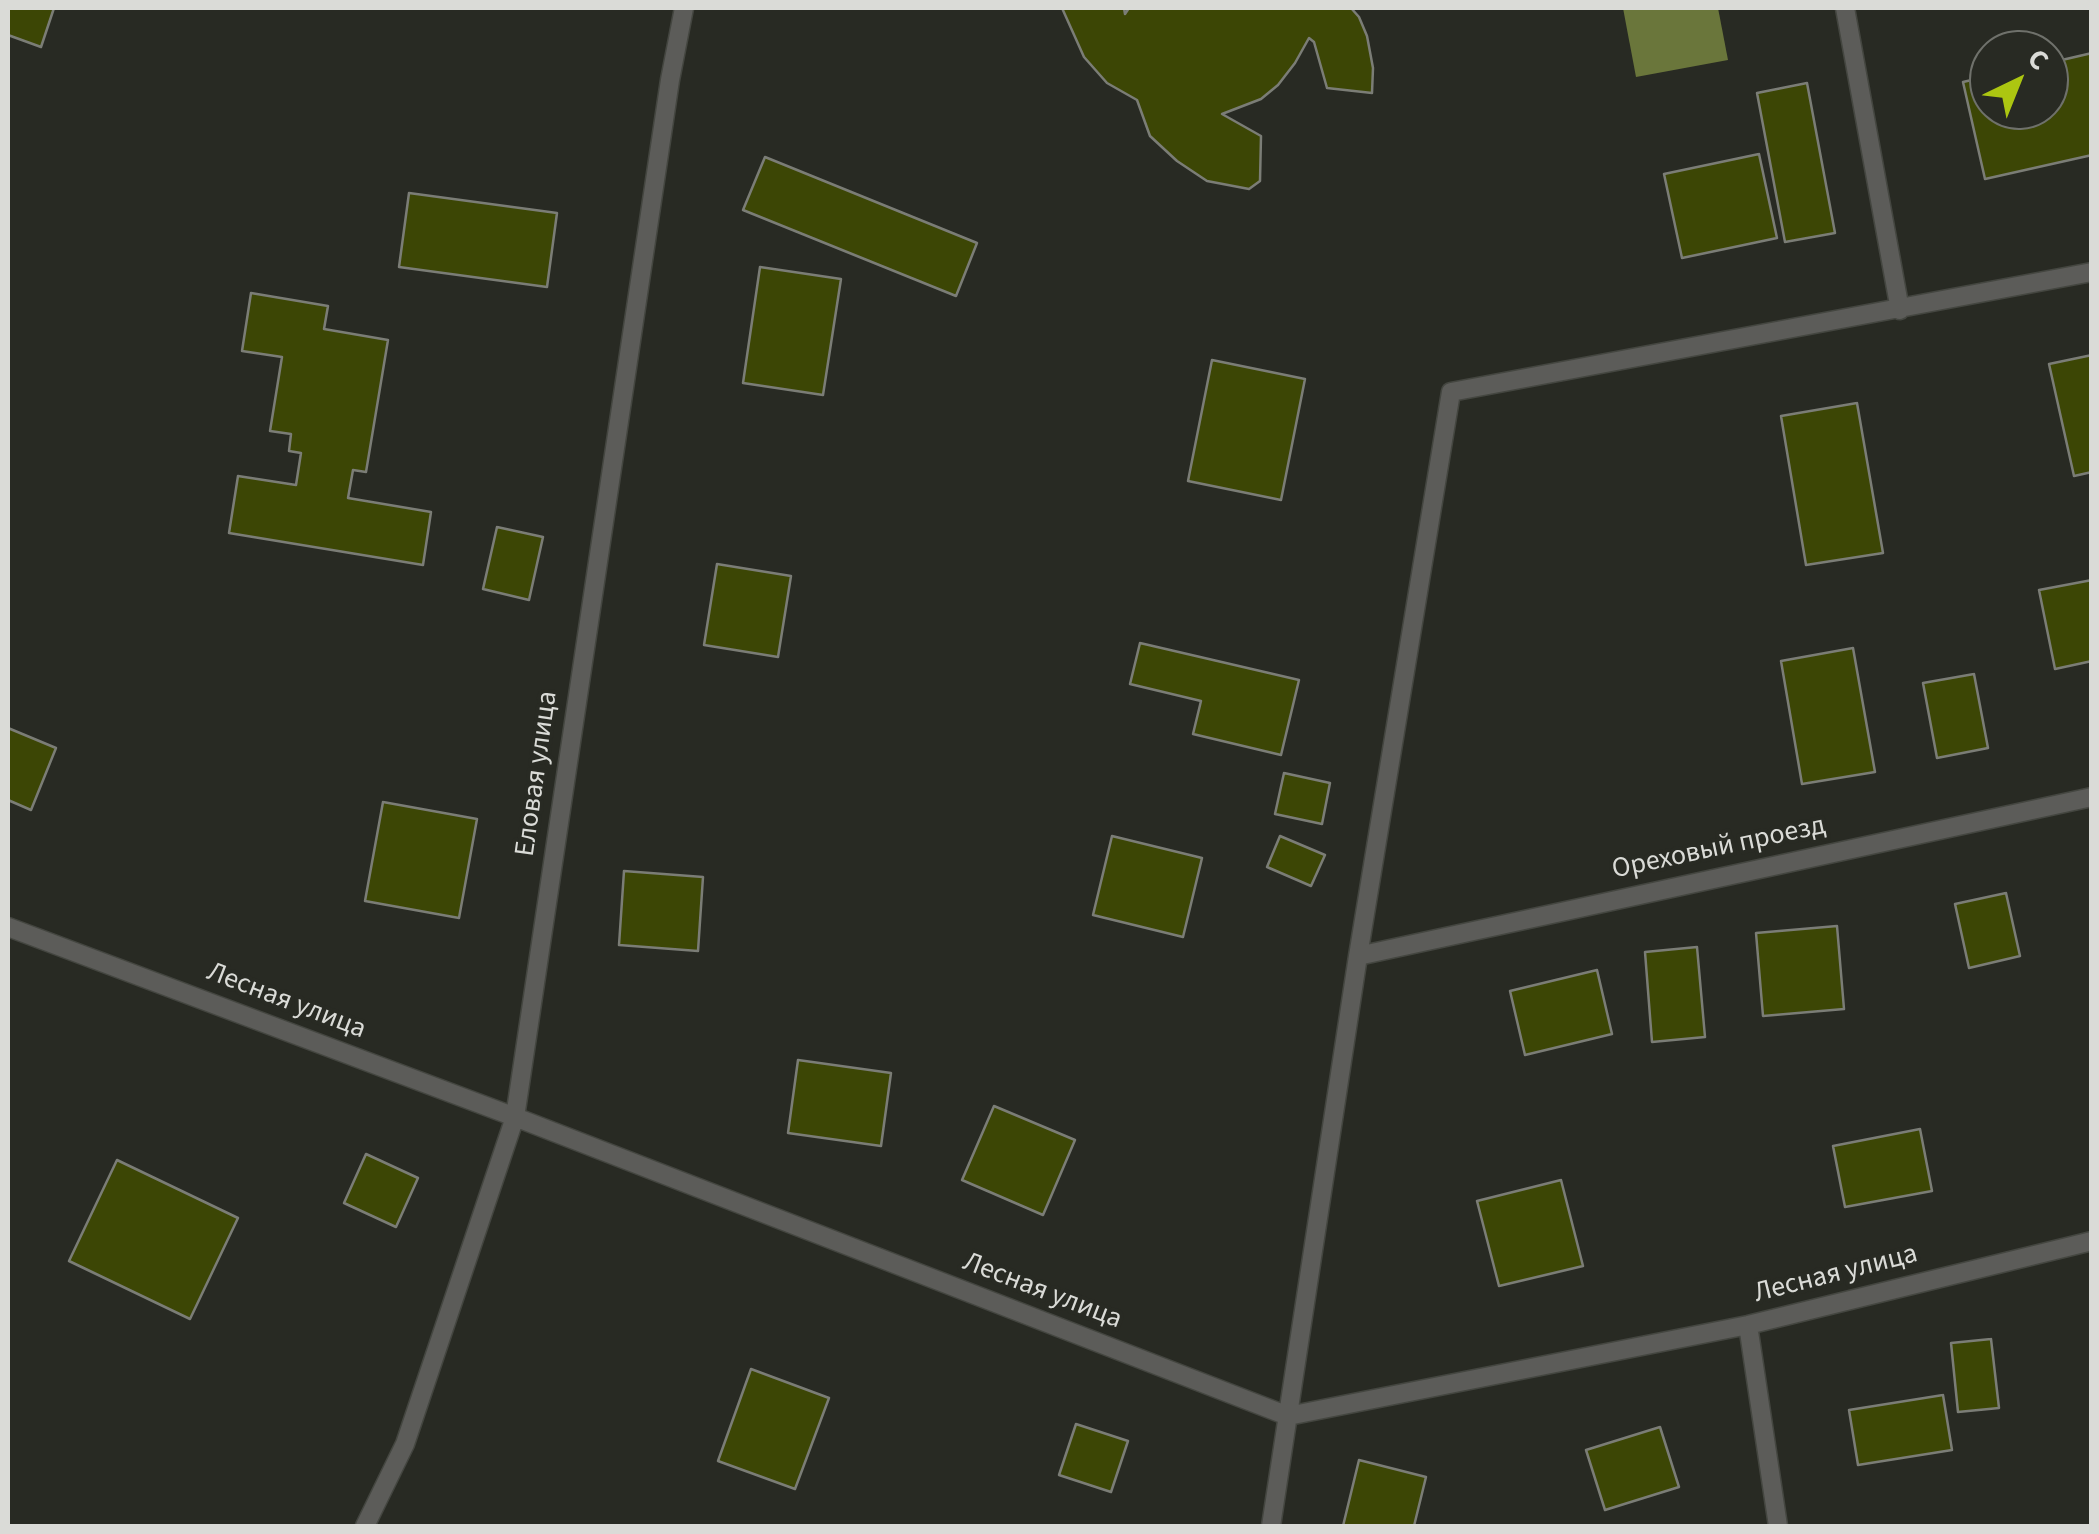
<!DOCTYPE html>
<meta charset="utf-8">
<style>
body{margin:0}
#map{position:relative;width:2099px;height:1534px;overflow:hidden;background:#282a23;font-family:"Source Sans 3",sans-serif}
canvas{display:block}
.frame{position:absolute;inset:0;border:10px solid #dadbd7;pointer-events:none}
.north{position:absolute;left:1969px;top:30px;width:100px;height:100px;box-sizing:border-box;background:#282a23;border:2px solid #6f716b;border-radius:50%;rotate:43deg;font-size:28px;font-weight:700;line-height:40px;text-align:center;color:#dadbd7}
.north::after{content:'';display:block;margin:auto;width:35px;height:45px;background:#acc611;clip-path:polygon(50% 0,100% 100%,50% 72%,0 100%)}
</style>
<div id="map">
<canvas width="2099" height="1534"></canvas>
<div class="frame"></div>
<div class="north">С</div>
</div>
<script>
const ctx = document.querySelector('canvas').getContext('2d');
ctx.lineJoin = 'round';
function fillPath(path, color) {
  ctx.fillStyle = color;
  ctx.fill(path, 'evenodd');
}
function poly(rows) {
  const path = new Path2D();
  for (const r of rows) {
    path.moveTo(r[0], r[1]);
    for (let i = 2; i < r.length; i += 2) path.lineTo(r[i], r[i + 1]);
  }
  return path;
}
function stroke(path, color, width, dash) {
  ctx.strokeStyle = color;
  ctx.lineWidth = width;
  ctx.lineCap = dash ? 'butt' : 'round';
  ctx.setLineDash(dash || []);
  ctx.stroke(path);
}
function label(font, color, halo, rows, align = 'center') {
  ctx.font = font + ' "Source Sans 3",sans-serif';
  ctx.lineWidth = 8;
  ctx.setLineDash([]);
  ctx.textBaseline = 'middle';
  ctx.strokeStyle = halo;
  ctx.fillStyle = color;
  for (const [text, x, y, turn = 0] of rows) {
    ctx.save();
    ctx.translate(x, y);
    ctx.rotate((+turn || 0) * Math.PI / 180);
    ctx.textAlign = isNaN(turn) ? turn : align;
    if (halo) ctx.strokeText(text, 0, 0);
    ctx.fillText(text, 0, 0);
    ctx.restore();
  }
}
fillPath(poly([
 [1623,8,1718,8,1728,60,1636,77]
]), '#6a763b');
const building = poly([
 [8,8,54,8,41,47,8,35,8,8],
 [1062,8,1124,8,1125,14,1129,8,1351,8,1359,17,1367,36,1373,68,1372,93,1327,88,1314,42,1309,38,1295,63,1278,85,1261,99,1222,114,1261,136,1260,181,1249,189,1207,181,1177,161,1150,136,1137,100,1107,83,1084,57,1062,8],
 [2092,53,2092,155,1985,179,1963,82,1989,76,1989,110,2049,110,2049,63,2092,53],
 [1807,83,1835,233,1785,242,1757,93,1807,83],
 [1759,154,1777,238,1682,258,1664,174,1759,154],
 [765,157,977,243,956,296,743,210,765,157],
 [409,193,557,213,547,287,399,267,409,193],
 [760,267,841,279,823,395,743,383,760,267],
 [251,293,328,306,324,329,388,340,366,472,353,470,348,498,431,512,423,565,229,533,238,476,296,485,301,453,289,451,291,434,270,431,282,357,242,351,251,293],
 [2092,355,2092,472,2074,476,2049,364,2092,355],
 [1212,360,1305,379,1281,500,1188,481,1212,360],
 [1857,403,1883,553,1806,565,1781,416,1857,403],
 [497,527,543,537,529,600,483,589,497,527],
 [717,564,791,576,778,657,704,645,717,564],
 [2092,580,2092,661,2055,669,2039,590,2092,580],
 [1140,643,1299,680,1281,755,1193,734,1201,701,1130,684,1140,643],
 [1853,648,1875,772,1802,784,1781,661,1853,648],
 [1974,674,1988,748,1937,758,1923,683,1974,674],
 [8,728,56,748,31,810,8,800,8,728],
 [1284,773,1330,783,1322,824,1275,814,1284,773],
 [383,802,477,819,459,918,365,901,383,802],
 [1112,836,1202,858,1183,937,1093,915,1112,836],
 [1280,836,1325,855,1311,886,1267,867,1280,836],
 [624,871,703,877,698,951,619,945,624,871],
 [2006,893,2020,956,1969,968,1955,904,2006,893],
 [1837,926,1844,1009,1763,1016,1756,933,1837,926],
 [1697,947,1705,1037,1652,1042,1645,952,1697,947],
 [1597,970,1612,1034,1525,1055,1510,991,1597,970],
 [798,1060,891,1073,881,1146,788,1133,798,1060],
 [994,1106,1075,1140,1043,1215,962,1180,994,1106],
 [1920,1129,1932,1191,1845,1207,1833,1146,1920,1129],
 [366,1154,418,1178,396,1227,344,1203,366,1154],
 [117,1160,238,1218,190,1319,69,1261,117,1160],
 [1561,1180,1583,1266,1499,1286,1477,1201,1561,1180],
 [1991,1339,1999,1408,1958,1412,1951,1343,1991,1339],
 [751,1369,829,1398,795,1489,718,1461,751,1369],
 [1943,1395,1952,1450,1858,1465,1849,1410,1943,1395],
 [1076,1424,1128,1441,1111,1492,1059,1475,1076,1424],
 [1660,1427,1679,1487,1605,1510,1586,1450,1660,1427],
 [1359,1460,1426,1477,1414,1526,1343,1526,1359,1460]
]);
fillPath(building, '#3c4605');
stroke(building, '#7b7d76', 2.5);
const service = poly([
 [1845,8,1900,310],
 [8,927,515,1117,1288,1416,1748,1325,2092,1241],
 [1358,956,2092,797],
 [1748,1325,1778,1526],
 [365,1526,405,1444,515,1117,670,80,684,8],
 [1271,1526,1358,956,1451,392,2092,272]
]);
stroke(service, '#444640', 21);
stroke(service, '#5c5c59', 18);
label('28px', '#dadbd7', '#282a23', [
 ["Еловая улица",538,774,-82],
 ["Ореховый проезд",1719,849,-12],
 ["Лесная улица",286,1002,21],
 ["Лесная улица",1836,1275,-14],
 ["Лесная улица",1042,1292,21]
]);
</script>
